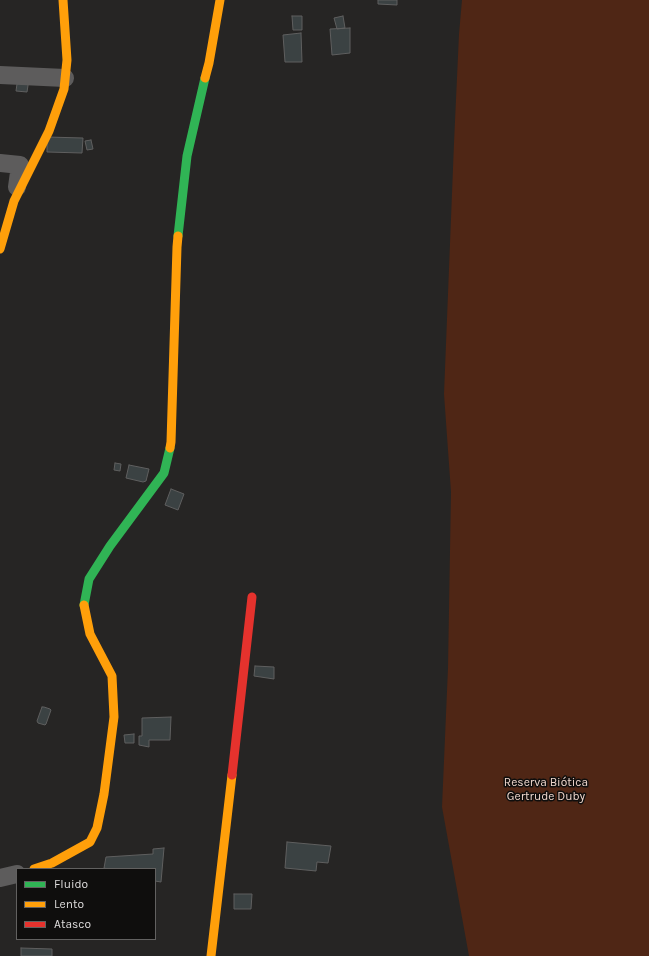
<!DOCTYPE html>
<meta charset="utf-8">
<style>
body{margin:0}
#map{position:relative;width:649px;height:956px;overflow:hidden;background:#262524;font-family:Karla,sans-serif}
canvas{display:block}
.legend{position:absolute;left:16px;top:868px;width:140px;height:72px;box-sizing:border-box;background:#0f0e0d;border:1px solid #626160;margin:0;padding:5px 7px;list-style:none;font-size:12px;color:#dfdddd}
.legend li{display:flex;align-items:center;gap:8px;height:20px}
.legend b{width:20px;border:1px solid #626160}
</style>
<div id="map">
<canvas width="649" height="956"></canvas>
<ul class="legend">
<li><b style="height:5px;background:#30b455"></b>Fluido</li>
<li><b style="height:5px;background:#ff9f0a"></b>Lento</li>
<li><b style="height:5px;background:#e5322d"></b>Atasco</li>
</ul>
</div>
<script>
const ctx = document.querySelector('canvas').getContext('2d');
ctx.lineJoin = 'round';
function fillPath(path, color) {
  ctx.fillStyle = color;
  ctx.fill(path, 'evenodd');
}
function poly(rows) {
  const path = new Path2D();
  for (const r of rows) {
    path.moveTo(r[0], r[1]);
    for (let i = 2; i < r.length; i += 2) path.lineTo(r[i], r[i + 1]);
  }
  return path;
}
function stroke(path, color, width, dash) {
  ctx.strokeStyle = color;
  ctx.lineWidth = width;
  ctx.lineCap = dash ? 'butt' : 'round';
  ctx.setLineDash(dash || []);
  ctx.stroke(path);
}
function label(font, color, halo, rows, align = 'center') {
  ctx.font = font + ' Karla,sans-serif';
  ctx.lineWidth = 3;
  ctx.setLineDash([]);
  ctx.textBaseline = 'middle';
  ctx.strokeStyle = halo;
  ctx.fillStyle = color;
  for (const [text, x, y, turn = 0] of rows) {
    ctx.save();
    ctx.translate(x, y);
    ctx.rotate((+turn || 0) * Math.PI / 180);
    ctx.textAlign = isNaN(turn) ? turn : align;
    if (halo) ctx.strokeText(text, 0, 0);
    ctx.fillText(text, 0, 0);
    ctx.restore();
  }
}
fillPath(poly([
 [462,0,649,0,649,956,469,956,442,807,448,668,451,492,444,394,454,143,459,34]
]), '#4f2615');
const building = poly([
 [378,0,397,0,397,5,378,4,378,0],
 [292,16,302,16,302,30,293,30,292,16],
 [343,16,345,28,337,29,334,18,343,16],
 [350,28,350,53,332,55,330,29,350,28],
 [301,33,302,62,285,62,283,35,301,33],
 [18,77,29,79,27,92,16,91,18,77],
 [47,137,83,138,82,153,47,152,47,137],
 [91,140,93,149,87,150,85,141,91,140],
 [115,463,121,464,120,471,114,470,115,463],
 [129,465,149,469,146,481,143,482,126,478,129,465],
 [171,489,184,494,178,510,165,505,171,489],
 [255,666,274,667,274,679,254,676,255,666],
 [42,707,44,707,50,709,51,710,46,724,45,725,38,723,37,721,42,707],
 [171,717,170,740,149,740,149,747,139,745,139,736,142,736,142,718,171,717],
 [134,734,134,743,125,743,124,735,134,734],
 [287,842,331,846,328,863,317,862,316,871,285,868,287,842],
 [164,848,161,882,155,881,155,869,108,869,104,868,106,857,153,854,153,849,164,848],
 [234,894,252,894,251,909,234,909,234,894],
 [21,948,52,949,52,956,21,956,21,948]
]);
fillPath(building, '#3b4243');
stroke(building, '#5f5f5f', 1);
stroke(poly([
 [0,75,65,78],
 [0,163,20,165,17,187],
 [0,878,17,874]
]), '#5d5c5c', 18);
stroke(poly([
 [178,236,187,156,205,78],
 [84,605,89,579,110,546,164,473,170,448]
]), '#30b455', 9);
stroke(poly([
 [205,78,209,63,220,0],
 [0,249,14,201,49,131,64,89,67,60,63,0],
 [170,448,171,442,177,247,178,236],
 [34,869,52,863,90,842,97,828,104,794,114,717,112,676,90,634,84,605],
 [211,956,232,775]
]), '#ff9f0a', 9);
stroke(poly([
 [232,775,252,597]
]), '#e5322d', 9);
label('12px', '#f0d7cd', '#0f0e0d', [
 ["Reserva Biótica",546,783],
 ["Gertrude Duby",546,797]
]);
</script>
